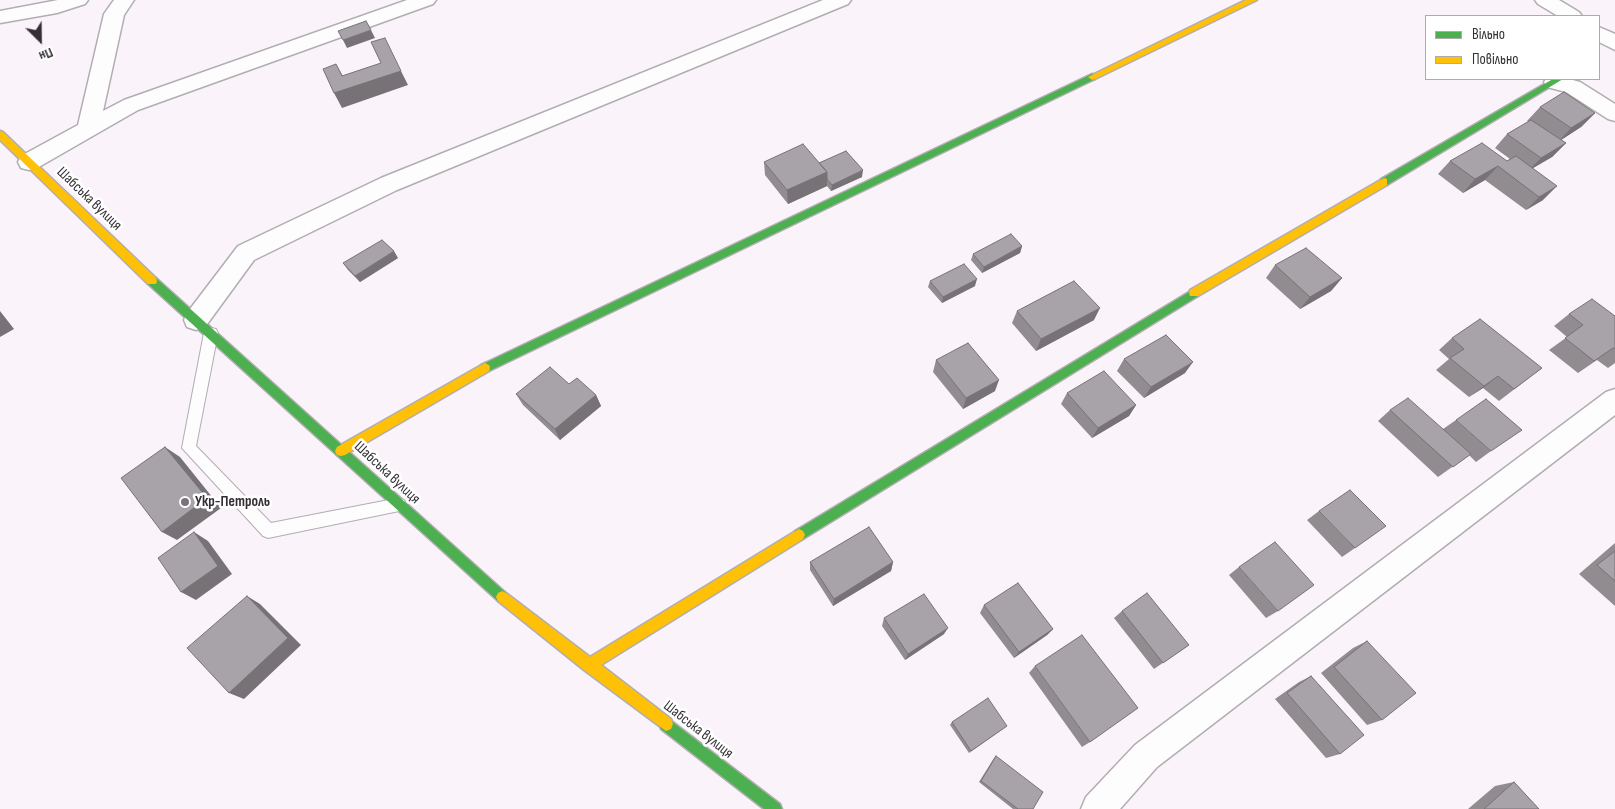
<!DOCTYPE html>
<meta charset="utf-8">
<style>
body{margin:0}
#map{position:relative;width:1615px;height:809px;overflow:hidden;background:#faf4fa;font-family:"Sofia Sans Condensed",sans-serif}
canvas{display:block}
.legend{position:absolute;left:1425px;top:15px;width:175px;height:65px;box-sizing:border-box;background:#fff;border:1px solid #adacad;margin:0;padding:6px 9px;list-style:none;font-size:15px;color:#332f33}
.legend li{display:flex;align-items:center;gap:10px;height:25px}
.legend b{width:25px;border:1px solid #adacad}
.north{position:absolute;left:15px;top:15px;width:50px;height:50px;-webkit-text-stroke:4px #fff;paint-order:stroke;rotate:157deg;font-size:14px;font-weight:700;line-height:20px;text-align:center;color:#332f33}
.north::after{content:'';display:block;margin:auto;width:18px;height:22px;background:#332f33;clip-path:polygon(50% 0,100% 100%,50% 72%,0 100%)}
</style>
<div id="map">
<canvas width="1615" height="809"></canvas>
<ul class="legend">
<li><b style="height:6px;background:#4caf50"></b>Вільно</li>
<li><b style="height:6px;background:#ffc107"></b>Повільно</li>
</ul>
<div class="north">Пн</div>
</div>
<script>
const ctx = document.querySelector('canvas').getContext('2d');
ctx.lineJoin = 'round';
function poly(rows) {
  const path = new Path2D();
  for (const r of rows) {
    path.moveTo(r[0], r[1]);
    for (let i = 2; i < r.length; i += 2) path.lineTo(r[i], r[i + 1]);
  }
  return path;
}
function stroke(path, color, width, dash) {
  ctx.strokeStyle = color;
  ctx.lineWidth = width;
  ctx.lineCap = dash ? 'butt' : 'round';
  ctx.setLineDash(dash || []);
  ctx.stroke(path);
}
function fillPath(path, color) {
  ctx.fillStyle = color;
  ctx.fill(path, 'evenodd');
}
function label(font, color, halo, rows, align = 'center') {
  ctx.font = font + ' "Sofia Sans Condensed",sans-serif';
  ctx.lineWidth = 5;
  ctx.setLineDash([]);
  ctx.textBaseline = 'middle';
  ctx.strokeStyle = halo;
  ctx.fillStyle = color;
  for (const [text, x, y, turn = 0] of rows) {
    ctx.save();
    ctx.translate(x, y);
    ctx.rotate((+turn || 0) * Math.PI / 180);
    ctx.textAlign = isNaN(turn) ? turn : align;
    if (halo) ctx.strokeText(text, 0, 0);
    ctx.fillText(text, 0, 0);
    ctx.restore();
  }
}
const lane = poly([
 [211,328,216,329,218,333,196,446,271,523,399,498,404,500,406,505,404,510,268,538,263,536,182,448,204,333,206,329,211,328]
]);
const street = poly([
 [58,0,88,0,85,4,57,13,0,23,0,11,58,0],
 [114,0,134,0,124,15,103,111,124,100,407,0,436,0,433,4,138,110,37,168,29,170,21,168,18,162,21,156,78,125,104,14,114,0],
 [823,0,851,0,848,4,397,190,254,260,205,327,196,330,187,327,184,320,187,313,238,246,381,178,823,0],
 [1535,0,1559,0,1579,12,1582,16,1558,16,1538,4,1535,0],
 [1599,27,1615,34,1615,50,1599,42,1599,27],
 [1546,79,1569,79,1580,82,1615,104,1615,121,1608,119,1566,92,1547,87,1544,82,1546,79],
 [1615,389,1615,415,1157,767,1120,809,1081,809,1086,797,1135,745,1606,392,1615,389]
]);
const fast = poly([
 [1092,74,1095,75,1095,79,489,371,481,371,480,368,481,365,1092,74],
 [1553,79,1563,79,1387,185,1381,185,1381,179,1553,79],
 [152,277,156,278,506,593,508,597,506,601,502,603,498,601,148,284,147,281,148,278,152,277],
 [1194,289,1198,290,1199,293,1198,296,803,539,799,541,795,539,793,535,795,531,1194,289],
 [666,717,780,804,782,809,764,809,661,729,659,724,661,719,666,717]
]);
const slow = poly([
 [1246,0,1257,0,1095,79,1092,80,1088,77,1246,0],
 [0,131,3,132,156,278,157,281,156,284,148,284,0,140,0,131],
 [1384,178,1387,179,1387,185,1198,296,1190,296,1189,293,1190,290,1384,178],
 [485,363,489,365,490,368,489,371,345,455,341,456,337,455,335,451,337,447,485,363],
 [799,529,803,531,805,535,803,539,601,665,671,719,673,724,671,729,666,731,584,670,498,601,496,597,498,593,502,591,506,593,590,657,799,529]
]);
stroke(lane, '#b1adb1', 2);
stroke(street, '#b1adb1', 3);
stroke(fast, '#b1adb1', 3);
stroke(slow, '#b1adb1', 3);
fillPath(lane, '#fefdfe');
fillPath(street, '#fefdfe');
fillPath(fast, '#4caf50');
fillPath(slow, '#ffc107');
fillPath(poly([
 [1540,107,1595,113,1581,127,1561,140,1566,143,1552,157,1533,168,1543,200,1526,210,1485,180,1463,193,1438,174,1450,161,1507,161,1510,159,1495,148,1507,134,1528,122,1527,121],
 [764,162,819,163,862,177,831,191,827,186,788,204,765,175],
 [1022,246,1020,253,982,273,971,260,973,254],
 [398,258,360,282,348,270,343,263],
 [1275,265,1342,278,1331,291,1300,309,1266,278],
 [930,281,975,286,942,303,928,287],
 [1017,311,1094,320,1036,351,1012,323],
 [1569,314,1615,316,1615,363,1608,368,1597,360,1578,373,1549,350,1567,337,1554,326],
 [1452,338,1542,368,1499,401,1483,388,1469,397,1436,370,1449,359,1439,350],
 [1124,359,1185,373,1144,398,1117,371],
 [936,360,995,391,963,409,933,372],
 [1067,393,1136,405,1129,416,1092,438,1061,404],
 [516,394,596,395,601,406,560,440,523,405],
 [1390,410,1443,429,1456,420,1491,451,1476,462,1469,455,1438,477,1378,421],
 [1319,511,1355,548,1342,557,1307,520],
 [1615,543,1615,606,1579,574],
 [810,562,893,562,891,571,833,606,810,570],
 [1239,567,1278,611,1266,618,1229,575],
 [984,605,1053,629,1047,635,1014,658,980,613],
 [1122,611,1189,645,1154,669,1114,618],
 [884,618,944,634,905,660,882,626],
 [1367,641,1382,720,1367,725,1321,673,1353,648],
 [1035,666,1090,742,1082,747,1029,673],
 [1311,676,1340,754,1326,758,1275,699,1299,682],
 [952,722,1007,726,969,753,950,725],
 [996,756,1033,809,1013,809,979,782,994,758],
 [1514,782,1539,809,1468,809,1495,786]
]), '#908c90');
fillPath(poly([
 [371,30,375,38,347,48,343,40],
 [336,64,344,78,401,71,408,85,342,108,334,93,342,76],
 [1595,113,1581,127,1558,142,1571,128],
 [1566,143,1552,157,1528,171,1541,158],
 [1498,166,1485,180,1463,193,1475,179],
 [863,170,862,177,831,191,832,185],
 [827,172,827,186,788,204,787,190],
 [1557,186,1543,200,1526,210,1539,197],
 [1022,246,1020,253,982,273,984,267],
 [394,251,398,258,360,282,355,276],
 [1342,278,1331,291,1300,309,1310,297],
 [977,279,975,286,942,303,943,297],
 [1100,308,1094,320,1036,351,1041,339],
 [0,311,14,329,0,337],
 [1193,362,1185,373,1144,398,1151,387],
 [1498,376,1483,388,1469,397,1484,386],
 [999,380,995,391,963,409,966,398],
 [596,395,601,406,560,440,555,429],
 [1136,405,1129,416,1092,438,1098,428],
 [165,447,180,457,221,508,177,540,162,532],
 [194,532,208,541,232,574,196,600,181,592],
 [893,562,891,571,833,606,834,599],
 [247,596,260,604,301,645,244,699,229,693],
 [948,628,944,634,905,660,908,654],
 [1053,629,1047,635,1014,658,1019,652]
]), '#767276');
const building = poly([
 [366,21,371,30,343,40,338,31,366,21],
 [385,38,401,71,334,93,323,69,336,64,342,76,381,63,371,42,385,38],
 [1564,92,1595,113,1571,128,1540,107,1564,92],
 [1531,120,1566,143,1541,158,1507,134,1531,120],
 [1482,143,1507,161,1516,156,1557,186,1539,197,1498,166,1475,179,1450,161,1482,143],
 [803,144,827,172,787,190,764,162,803,144],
 [846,151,863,170,832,185,827,179,827,172,819,163,846,151],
 [1011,234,1022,246,984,267,973,254,1011,234],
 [382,240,394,251,355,276,343,263,382,240],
 [1306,248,1342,278,1310,297,1275,265,1306,248],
 [964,264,977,279,943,297,930,281,964,264],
 [1074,281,1100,308,1041,339,1017,311,1074,281],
 [1592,299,1615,316,1615,349,1613,348,1594,361,1565,338,1583,325,1569,314,1592,299],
 [1480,319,1542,368,1514,389,1498,376,1484,386,1450,358,1464,349,1452,338,1480,319],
 [1166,335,1193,362,1151,387,1124,359,1166,335],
 [968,343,999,380,966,398,936,360,968,343],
 [550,367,569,384,577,378,596,395,555,429,516,394,550,367],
 [1104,371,1136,405,1098,428,1067,393,1104,371],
 [1408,398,1471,454,1453,467,1390,410,1408,398],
 [1486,399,1522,430,1491,451,1456,420,1486,399],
 [165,447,207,498,162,532,121,478,165,447],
 [1350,490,1386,526,1355,548,1319,511,1350,490],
 [869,527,893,562,834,599,810,562,869,527],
 [194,532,218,566,181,592,158,558,194,532],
 [1275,542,1314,585,1278,611,1239,567,1275,542],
 [1615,551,1615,581,1597,565,1615,551],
 [1018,583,1053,629,1019,652,984,605,1018,583],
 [1147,593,1189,645,1163,663,1122,611,1147,593],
 [924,594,948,628,908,654,884,618,924,594],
 [247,596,288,638,229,693,187,648,247,596],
 [1082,635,1138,708,1090,742,1035,666,1082,635],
 [1367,641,1416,693,1382,720,1334,667,1367,641],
 [1311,676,1364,735,1340,754,1287,693,1311,676],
 [988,698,1007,726,971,751,952,722,988,698],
 [996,756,1043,792,1033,809,1018,809,981,781,996,756],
 [1514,782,1539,809,1484,809,1514,782]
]);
fillPath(building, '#a8a3a8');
stroke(building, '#767276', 1);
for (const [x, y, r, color] of [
 [185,502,5,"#797479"]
]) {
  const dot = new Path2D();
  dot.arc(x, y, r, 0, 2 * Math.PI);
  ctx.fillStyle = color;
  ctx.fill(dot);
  stroke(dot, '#fff', 2);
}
label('15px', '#332f33', '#fff', [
 ["Шабська вулиця",89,199,44],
 ["Шабська вулиця",387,473,43],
 ["Шабська вулиця",698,730,38]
]);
label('bold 15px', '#332f33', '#fff', [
 ["Укр-Петроль",195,502]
], 'left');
</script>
